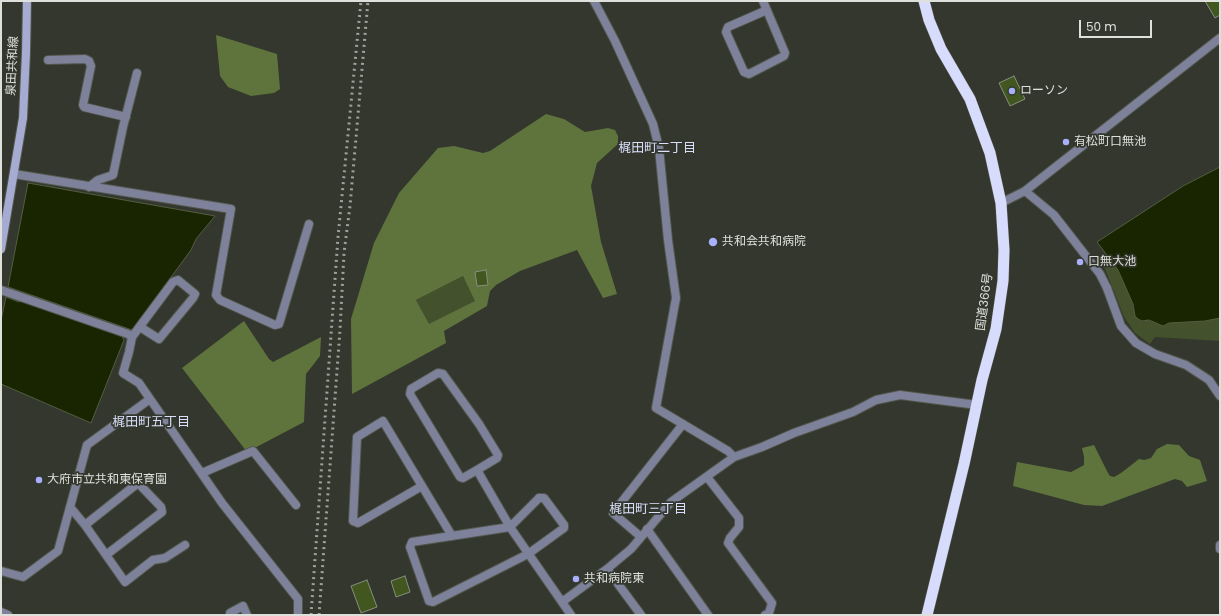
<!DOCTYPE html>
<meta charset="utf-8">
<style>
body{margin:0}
#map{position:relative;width:1221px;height:616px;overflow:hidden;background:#33372d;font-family:Poppins,sans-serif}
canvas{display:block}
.frame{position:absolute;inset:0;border:2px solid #dee1db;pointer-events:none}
.scale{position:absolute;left:1079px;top:20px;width:73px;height:18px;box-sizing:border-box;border:2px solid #dee1db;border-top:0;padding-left:5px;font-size:12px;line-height:14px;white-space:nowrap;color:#dee1db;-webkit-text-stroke:3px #33372d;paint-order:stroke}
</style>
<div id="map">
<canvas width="1221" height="616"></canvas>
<div class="frame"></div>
<div class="scale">50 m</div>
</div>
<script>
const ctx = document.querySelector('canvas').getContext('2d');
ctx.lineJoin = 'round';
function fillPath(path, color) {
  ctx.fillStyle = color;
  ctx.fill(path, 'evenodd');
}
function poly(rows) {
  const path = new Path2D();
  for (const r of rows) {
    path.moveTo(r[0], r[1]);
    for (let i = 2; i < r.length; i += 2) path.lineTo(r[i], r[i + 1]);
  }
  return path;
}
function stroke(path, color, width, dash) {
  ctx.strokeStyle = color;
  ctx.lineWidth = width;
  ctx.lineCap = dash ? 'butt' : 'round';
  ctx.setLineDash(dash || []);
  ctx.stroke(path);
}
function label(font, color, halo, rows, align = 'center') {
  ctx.font = font + ' Poppins,"Noto Sans JP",sans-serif';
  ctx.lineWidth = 3.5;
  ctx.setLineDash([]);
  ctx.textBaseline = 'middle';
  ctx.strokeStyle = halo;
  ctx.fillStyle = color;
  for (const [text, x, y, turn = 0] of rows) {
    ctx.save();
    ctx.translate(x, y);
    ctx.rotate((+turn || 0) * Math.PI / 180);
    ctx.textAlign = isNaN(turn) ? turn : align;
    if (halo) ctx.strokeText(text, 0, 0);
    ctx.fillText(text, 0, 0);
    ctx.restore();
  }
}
fillPath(poly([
 [1106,254,1118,270,1133,304,1135,316,1142,321,1149,320,1163,326,1169,323,1205,321,1220,318,1220,341,1155,337,1150,344,1135,333,1124,317,1100,256],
 [463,276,476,301,429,325,416,300]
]), '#43512d');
fillPath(poly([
 [216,35,277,54,280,89,274,93,251,96,228,87,220,76],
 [546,114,564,119,585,132,608,128,615,130,618,136,618,144,597,163,591,186,601,242,617,294,603,298,577,250,520,271,496,285,490,291,487,306,444,331,446,343,352,394,351,319,374,243,399,193,438,148,454,146,483,153,490,151],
 [463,276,475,301,429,324,416,300],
 [244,321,269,359,273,362,321,337,320,356,306,374,304,422,247,452,182,368],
 [1167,444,1179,445,1189,456,1200,460,1207,481,1187,487,1182,481,1175,479,1102,506,1084,505,1013,486,1017,462,1071,472,1084,465,1084,457,1082,448,1094,445,1108,473,1110,476,1114,477,1121,473,1139,459,1144,460,1151,458,1157,449]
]), '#5f743d');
const water = poly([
 [1220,167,1220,318,1205,321,1169,323,1163,326,1149,320,1142,321,1138,319,1135,316,1133,304,1118,270,1097,242,1183,186,1220,167],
 [28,183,215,216,196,239,191,250,132,330,8,287,28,183],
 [6,297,19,302,22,300,121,335,124,340,91,423,1,384,1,320,6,297]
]);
fillPath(water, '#182500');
stroke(water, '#535d42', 1);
const building = poly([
 [1205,1,1220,1,1220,15,1215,18,1205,1],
 [1014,76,1025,99,1010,106,999,83,1014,76],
 [486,270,488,285,477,286,475,272,486,270],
 [405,576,410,592,396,597,391,581,405,576],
 [367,580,377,607,361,613,351,586,367,580]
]);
fillPath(building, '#42561f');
stroke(building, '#888d81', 1);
const minor = poly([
 [594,1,615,41,653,124,659,148,668,240,676,298,656,408,728,451,734,457],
 [763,1,785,53,784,56,749,74,744,72,726,32,728,27,767,10],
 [48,60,85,59,89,61,91,66,83,105,84,107,126,117],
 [14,174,231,209,216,295,220,300,275,325,279,324,309,224],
 [89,187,98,180,113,175,123,127,137,73],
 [1025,191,1054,215,1100,274,1107,288],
 [1,290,128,334,132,337],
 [140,327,159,339,193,298,195,294,178,280,173,282,132,337,129,352,123,373,139,383,222,503,298,599,298,615],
 [477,470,497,458,498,455,479,424,443,374,438,373,411,389,410,394,460,477,463,478,477,470,510,527,571,615],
 [202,473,253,451,296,505],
 [707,477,739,518,739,527,730,538,728,543,772,603,769,613,765,615],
 [422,486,358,523,353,521,357,437,383,421,452,536],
 [539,498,544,498,564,525,564,528,528,554,433,602,429,601,410,547,412,542,510,527,539,498],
 [70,507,85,525,125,582,153,560,165,558,185,545],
 [85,525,138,483,161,507,162,512,106,555],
 [647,529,708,615],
 [641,537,613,513,683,424],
 [607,569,641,615],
 [1,571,23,577,58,551,87,445,150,399],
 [562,602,607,569,631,549,671,502,734,457,762,447,794,433,853,412,876,400,900,395,977,405],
 [1,612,8,615],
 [230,615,230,613,243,606,247,615]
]);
const tertiary = poly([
 [1001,203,1025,191,1220,38],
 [1107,288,1121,326,1136,343,1155,354,1186,365,1209,380,1220,396],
 [1220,545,1220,549]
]);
const secondary = poly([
 [1,249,23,118,26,53,27,1]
]);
const trunk = poly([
 [924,1,929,20,941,49,970,99,990,153,1001,203,1004,250,1003,281,996,329,982,380,964,464,927,615]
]);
stroke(minor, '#52564c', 10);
stroke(tertiary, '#52564c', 10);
stroke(secondary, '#52564c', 10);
stroke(trunk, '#52564c', 12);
stroke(minor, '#7d8199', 8);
stroke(tertiary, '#7d8199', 8);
stroke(secondary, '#a6abd2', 8);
stroke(trunk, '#d8dcfc', 11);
stroke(poly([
 [311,615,338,237,361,1],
 [319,615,340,330,344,253,350,206,368,1]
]), '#9ea29a', 3, [2, 4]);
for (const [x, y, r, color] of [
 [1012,91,4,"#a8b0fc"],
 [1066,142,4,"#a8b0fc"],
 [713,242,5,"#a8b0fc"],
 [1080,262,4,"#a8b0fc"],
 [39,480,4,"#a8b0fc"],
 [576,579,4,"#a8b0fc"]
]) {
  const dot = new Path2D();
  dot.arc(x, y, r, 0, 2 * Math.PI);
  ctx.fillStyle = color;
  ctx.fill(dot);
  stroke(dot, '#33372d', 1.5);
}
label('12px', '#dee1db', '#33372d', [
 ["泉田共和線",13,66,-87],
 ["国道366号",985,302,-82]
]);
label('12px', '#dee1db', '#33372d', [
 ["ローソン",1020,91],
 ["有松町口無池",1074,142],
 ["共和会共和病院",722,242],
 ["口無大池",1088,262],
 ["大府市立共和東保育園",47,480],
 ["共和病院東",584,579]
], 'left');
label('13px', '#dbdffc', '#33372d', [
 ["梶田町二丁目",657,149],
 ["梶田町五丁目",151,423],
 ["梶田町三丁目",648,510]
]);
</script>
